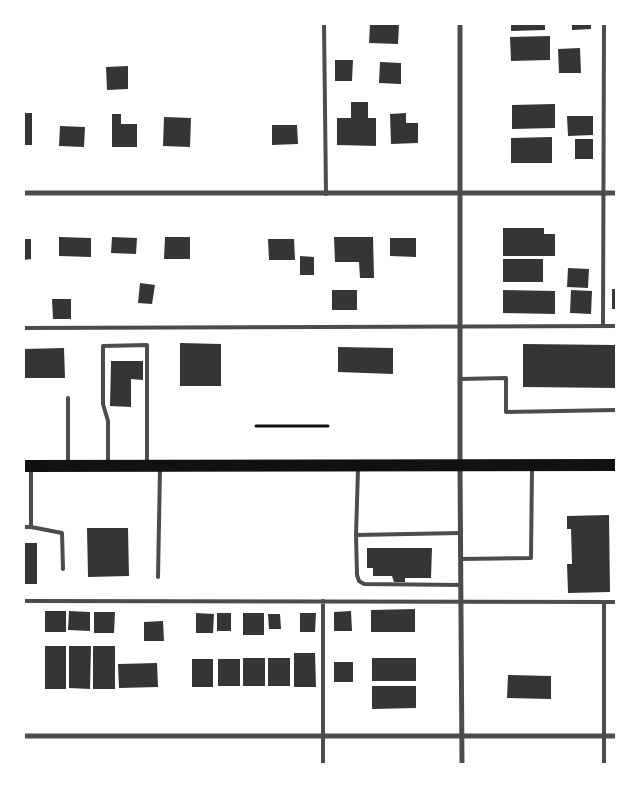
<!DOCTYPE html>
<style>
body{margin:0}
#map{position:relative;width:640px;height:788px;overflow:hidden;background:#fff;font-family:"Asap Condensed",sans-serif}
canvas{display:block}
.frame{position:absolute;inset:0;border:25px solid #fff;pointer-events:none}
</style>
<div id="map">
<canvas width="640" height="788"></canvas>
<div class="frame"></div>
</div>
<script>
const ctx = document.querySelector('canvas').getContext('2d');
ctx.lineJoin = 'round';
function fillPath(path, color) {
  ctx.fillStyle = color;
  ctx.fill(path, 'evenodd');
}
function poly(rows) {
  const path = new Path2D();
  for (const r of rows) {
    path.moveTo(r[0], r[1]);
    for (let i = 2; i < r.length; i += 2) path.lineTo(r[i], r[i + 1]);
  }
  return path;
}
function stroke(path, color, width, dash) {
  ctx.strokeStyle = color;
  ctx.lineWidth = width;
  ctx.lineCap = dash ? 'butt' : 'round';
  ctx.setLineDash(dash || []);
  ctx.stroke(path);
}
fillPath(poly([
 [370,24,399,24,398,44,369,43],
 [511,24,545,24,545,30,511,31],
 [572,24,591,24,591,29,572,30],
 [550,36,550,60,511,61,510,37],
 [580,48,581,73,559,73,558,49],
 [335,60,353,60,352,81,335,81],
 [380,62,401,63,401,84,379,83],
 [128,66,128,89,107,90,106,67],
 [351,102,368,102,368,118,376,118,376,146,337,145,337,118,351,118],
 [555,104,555,128,512,129,512,105],
 [24,113,32,113,32,145,24,145],
 [406,113,406,123,418,123,418,143,391,144,390,114],
 [112,114,121,114,121,124,137,124,137,147,112,147],
 [567,116,593,116,593,135,568,136],
 [164,117,191,118,190,147,163,146],
 [272,125,297,125,298,144,272,145],
 [60,126,85,127,84,147,59,146],
 [552,137,552,163,511,163,511,138],
 [575,139,593,139,593,159,575,159],
 [503,228,544,228,544,234,555,234,555,256,503,256],
 [59,237,91,238,91,257,59,256],
 [112,237,137,238,136,254,111,253],
 [165,237,190,237,190,259,164,259],
 [334,237,373,237,374,278,360,278,359,262,335,262],
 [390,238,416,238,416,257,390,256],
 [24,239,31,239,31,259,24,260],
 [268,239,294,239,295,260,269,260],
 [300,256,314,257,314,275,300,275],
 [503,259,543,259,543,282,503,282],
 [568,268,589,269,588,288,567,287],
 [140,283,155,285,152,304,138,303],
 [612,289,616,289,616,309,612,309],
 [332,290,357,290,357,310,332,310],
 [503,290,555,291,555,314,503,313],
 [571,290,592,291,591,314,570,313],
 [52,299,71,299,71,319,53,319],
 [180,343,221,344,221,386,180,386],
 [523,344,616,345,616,388,523,387],
 [338,347,393,348,393,374,338,372],
 [64,348,65,378,24,378,24,349],
 [111,361,143,361,143,380,131,379,131,407,110,406],
 [609,515,610,592,568,593,567,564,572,564,571,529,567,529,567,516],
 [87,528,128,528,129,576,88,577],
 [24,543,37,543,37,584,24,584],
 [367,548,432,548,431,578,405,578,405,582,394,582,392,576,373,576,373,568,367,568],
 [415,609,415,632,371,632,371,610],
 [45,611,66,611,66,632,45,632],
 [69,611,90,612,90,631,68,630],
 [351,611,352,631,334,631,334,612],
 [94,612,115,612,114,633,94,633],
 [196,613,214,614,213,633,196,633],
 [217,613,231,613,231,631,217,631],
 [243,613,264,613,264,635,243,635],
 [300,613,316,613,315,632,300,632],
 [268,614,280,614,281,629,269,629],
 [163,621,164,641,144,641,144,622],
 [45,646,66,646,66,689,45,689],
 [69,646,91,646,90,689,69,688],
 [93,646,115,646,115,689,93,689],
 [294,653,315,653,316,687,294,687],
 [243,658,265,658,265,686,243,686],
 [268,658,290,658,290,686,268,686],
 [372,658,416,658,416,681,372,681],
 [192,659,213,659,213,687,192,687],
 [218,659,240,659,240,686,218,686],
 [334,662,353,662,353,682,334,682],
 [157,663,158,687,119,688,118,664],
 [508,675,551,676,551,699,507,698],
 [372,686,416,686,416,708,372,709]
]), '#353535');
stroke(poly([
 [256,426,328,426]
]), '#111', 3);
stroke(poly([
 [324,24,326,194],
 [603,326,604,24],
 [24,328,616,326],
 [460,379,506,378,506,412,616,410],
 [68,398,68,464],
 [108,464,108,421,103,404,103,346,147,345,147,465],
 [358,469,356,535,460,533],
 [24,527,31,527,62,533,63,569],
 [31,527,31,469],
 [356,535,357,575,359,581,364,584,461,585],
 [461,559,531,558,532,468],
 [158,577,160,469],
 [24,601,616,602],
 [323,601,323,764],
 [604,602,604,764]
]), '#4c4c4c', 4);
stroke(poly([
 [460,24,460,466,462,764],
 [24,193,616,193],
 [24,736,616,736]
]), '#4c4c4c', 5);
stroke(poly([
 [24,466,616,465]
]), '#111', 12);
</script>
